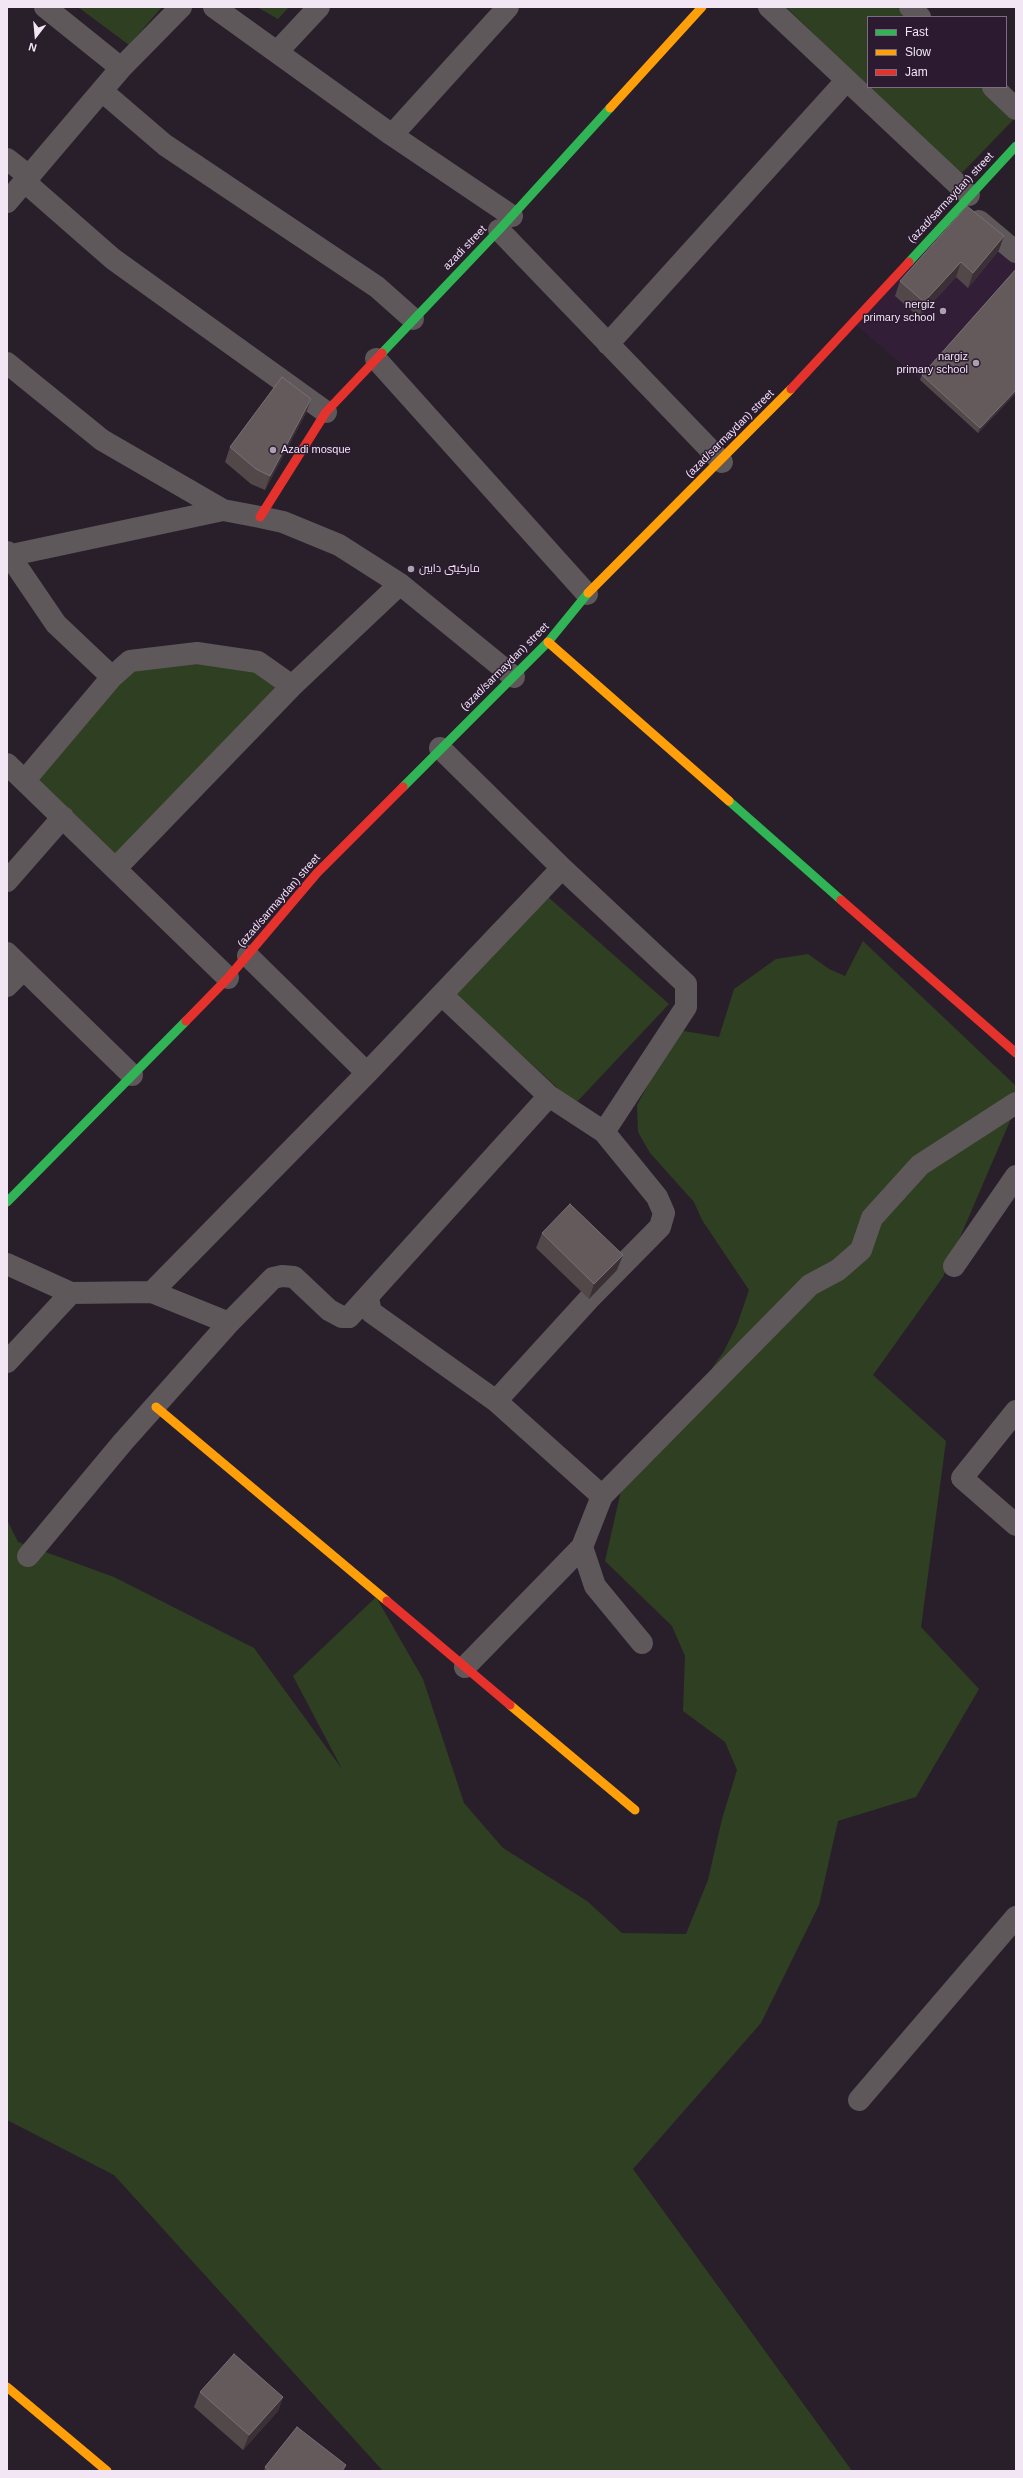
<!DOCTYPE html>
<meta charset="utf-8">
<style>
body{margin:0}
#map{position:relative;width:1023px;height:2478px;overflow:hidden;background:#281f2b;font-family:Helvetica,sans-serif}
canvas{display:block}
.frame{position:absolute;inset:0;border:8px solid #f2e6f5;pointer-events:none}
.legend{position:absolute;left:867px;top:16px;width:140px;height:72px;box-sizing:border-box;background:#2b1a30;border:1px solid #7b6c7f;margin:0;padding:5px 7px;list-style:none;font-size:12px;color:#f2e6f5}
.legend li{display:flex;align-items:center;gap:8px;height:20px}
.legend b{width:20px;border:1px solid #7b6c7f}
.north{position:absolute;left:16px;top:16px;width:40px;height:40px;-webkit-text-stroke:3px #2b1a30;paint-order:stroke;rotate:196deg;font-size:11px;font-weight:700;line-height:16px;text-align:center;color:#f2e6f5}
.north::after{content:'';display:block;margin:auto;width:14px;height:18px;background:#f2e6f5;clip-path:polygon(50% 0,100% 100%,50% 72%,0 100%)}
</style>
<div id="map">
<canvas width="1023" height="2478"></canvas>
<div class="frame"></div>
<ul class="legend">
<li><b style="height:5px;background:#30b455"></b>Fast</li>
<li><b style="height:5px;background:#ff9f0a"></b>Slow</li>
<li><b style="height:5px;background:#e5322d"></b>Jam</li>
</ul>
<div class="north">N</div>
</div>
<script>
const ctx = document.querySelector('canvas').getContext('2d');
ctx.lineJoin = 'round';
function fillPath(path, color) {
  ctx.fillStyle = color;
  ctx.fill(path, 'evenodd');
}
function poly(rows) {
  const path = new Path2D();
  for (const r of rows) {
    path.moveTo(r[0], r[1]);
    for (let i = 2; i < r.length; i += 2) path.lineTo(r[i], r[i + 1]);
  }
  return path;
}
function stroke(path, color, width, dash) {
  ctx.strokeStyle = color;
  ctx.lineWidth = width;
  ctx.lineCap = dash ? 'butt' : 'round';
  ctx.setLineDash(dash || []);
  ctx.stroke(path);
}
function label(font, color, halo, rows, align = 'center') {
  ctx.font = font + ' Helvetica,Cairo,sans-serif';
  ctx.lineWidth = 3;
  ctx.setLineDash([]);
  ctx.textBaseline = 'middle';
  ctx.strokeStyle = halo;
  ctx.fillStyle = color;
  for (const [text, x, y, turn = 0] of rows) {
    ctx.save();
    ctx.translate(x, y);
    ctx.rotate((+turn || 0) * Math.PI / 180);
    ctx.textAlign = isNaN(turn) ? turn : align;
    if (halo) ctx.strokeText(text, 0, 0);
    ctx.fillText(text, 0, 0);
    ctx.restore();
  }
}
fillPath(poly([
 [959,214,1016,263,1016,393,978,433,920,380,856,325]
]), '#321e37');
fillPath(poly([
 [78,7,162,7,129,45],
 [257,7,289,7,278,19],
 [786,7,897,7,907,17,868,17,868,87],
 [868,87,982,87,1015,118,959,176],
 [130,661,258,662,292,686,116,868,25,780],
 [547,896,669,1004,575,1104,454,993],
 [863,941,1016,1086,1016,1107,943,1277,873,1375,946,1441,921,1627,979,1689,916,1797,838,1821,819,1905,761,2023,633,2169,852,2471,383,2471,114,2175,7,2120,7,1520,18,1542,114,1577,254,1648,342,1769,293,1676,376,1597,423,1679,464,1803,503,1848,587,1901,622,1933,686,1934,708,1880,722,1819,737,1770,725,1742,683,1711,685,1656,672,1626,605,1561,623,1482,671,1427,724,1351,737,1325,749,1290,702,1220,694,1202,650,1153,638,1132,637,1105,678,1030,719,1037,734,989,776,959,808,954,829,969,845,976]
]), '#2e4021');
stroke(poly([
 [45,7,121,68],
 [214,7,392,135,512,216],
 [769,7,969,195],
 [910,7,920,17],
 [277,52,319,7],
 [993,87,1016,109],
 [102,91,165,145,377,287,413,319],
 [392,135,508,7],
 [7,159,30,177],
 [25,182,113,259,326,412],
 [7,202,121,68,181,7],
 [979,221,1016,252],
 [499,230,722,462],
 [608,344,846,81],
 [376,359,587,594],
 [7,363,102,440,223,510],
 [7,552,56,624,112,677],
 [7,556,223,510,260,517,283,522,339,545,400,584,514,677],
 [440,748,562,868,686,984,686,1007,604,1132],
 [7,764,228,978],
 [25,780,112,677,130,661,197,653,258,662,292,686],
 [116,868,292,686,400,584],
 [7,881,63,817],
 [7,953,132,1075],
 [248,956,367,1073],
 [7,986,23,970],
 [442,995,549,1096,604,1132,657,1197,664,1213,660,1227,589,1299,496,1401],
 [7,1264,71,1293,7,1362],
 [954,1266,1016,1176],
 [152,1292,367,1073,562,868],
 [368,1298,371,1312,496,1401,602,1496,582,1547,595,1586,642,1643],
 [225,1327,273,1278,282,1276,294,1277,329,1310,342,1317,349,1317,549,1096],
 [1016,1411,962,1478,1016,1525],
 [602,1496,810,1285,838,1270,861,1250,872,1218,920,1165,1016,1103],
 [28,1556,123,1442,229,1323,152,1292,71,1293],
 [465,1667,582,1547],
 [859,2100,1016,1917]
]), '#5e585a', 22);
stroke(poly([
 [909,262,1016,146],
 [382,353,499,230,610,108],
 [403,787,548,642,588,593],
 [729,801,841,900],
 [7,1202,186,1021]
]), '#30b455', 9);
stroke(poly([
 [610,108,702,7],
 [588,593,791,389],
 [548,642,729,801],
 [156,1407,387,1601],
 [510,1705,635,1810],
 [7,2387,107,2471]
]), '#ff9f0a', 9);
stroke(poly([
 [791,389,909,262],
 [260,517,326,412,382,353],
 [841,900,1016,1053],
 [186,1021,228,978,317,873,403,787],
 [387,1601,510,1705]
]), '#e5322d', 9);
fillPath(poly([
 [999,250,968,288,956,277,919,317,895,296,900,281],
 [1016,269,1016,393,978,433,920,380,922,375],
 [311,399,306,413,265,490,251,484,225,462,230,447],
 [542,1233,617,1270,589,1299,536,1248],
 [200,2392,283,2397,278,2411,243,2450,194,2407],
 [265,2467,344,2471,264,2471]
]), '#534849');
fillPath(poly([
 [1004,236,999,250,968,288,973,273],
 [961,262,956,277,919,317,924,302],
 [1016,390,1016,393,978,433,980,428],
 [311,399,306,413,265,490,270,476],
 [623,1255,617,1270,589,1299,594,1284],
 [283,2397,278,2411,243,2450,249,2435],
 [346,2465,344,2471,342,2471]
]), '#3b3035');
const building = poly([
 [967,206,1004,236,973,273,961,262,924,302,900,281,967,206],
 [1016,269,1016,390,980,428,922,375,1016,269],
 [282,377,311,399,270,476,256,469,230,447,282,377],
 [570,1204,623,1255,594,1284,542,1233,570,1204],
 [234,2354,283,2397,249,2435,200,2392,234,2354],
 [297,2427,346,2465,342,2471,270,2471,265,2467,297,2427]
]);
fillPath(building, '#64595b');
stroke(building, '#7a6f74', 1);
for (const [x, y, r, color] of [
 [943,311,4,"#aba0ae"],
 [976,363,4,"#aba0ae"],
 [273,450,4,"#aba0ae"],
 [411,569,4,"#aba0ae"]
]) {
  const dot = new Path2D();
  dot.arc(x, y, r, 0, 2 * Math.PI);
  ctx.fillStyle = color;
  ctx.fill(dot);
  stroke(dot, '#2b1a30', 1.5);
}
label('11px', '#f2e6f5', '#2b1a30', [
 ["(azad/sarmaydan) street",951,198,-47],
 ["azadi street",465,248,-46],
 ["(azad/sarmaydan) street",730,434,-45],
 ["(azad/sarmaydan) street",505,667,-45],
 ["(azad/sarmaydan) street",279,901,-49]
]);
label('11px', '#f2e6f5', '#2b1a30', [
 ["nergiz",935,305],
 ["primary school",935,318],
 ["nargiz",968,357],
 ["primary school",968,370],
 ["Azadi mosque",281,450,"left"],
 ["ماركيتى دابين",419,569,"left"]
], 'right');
</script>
